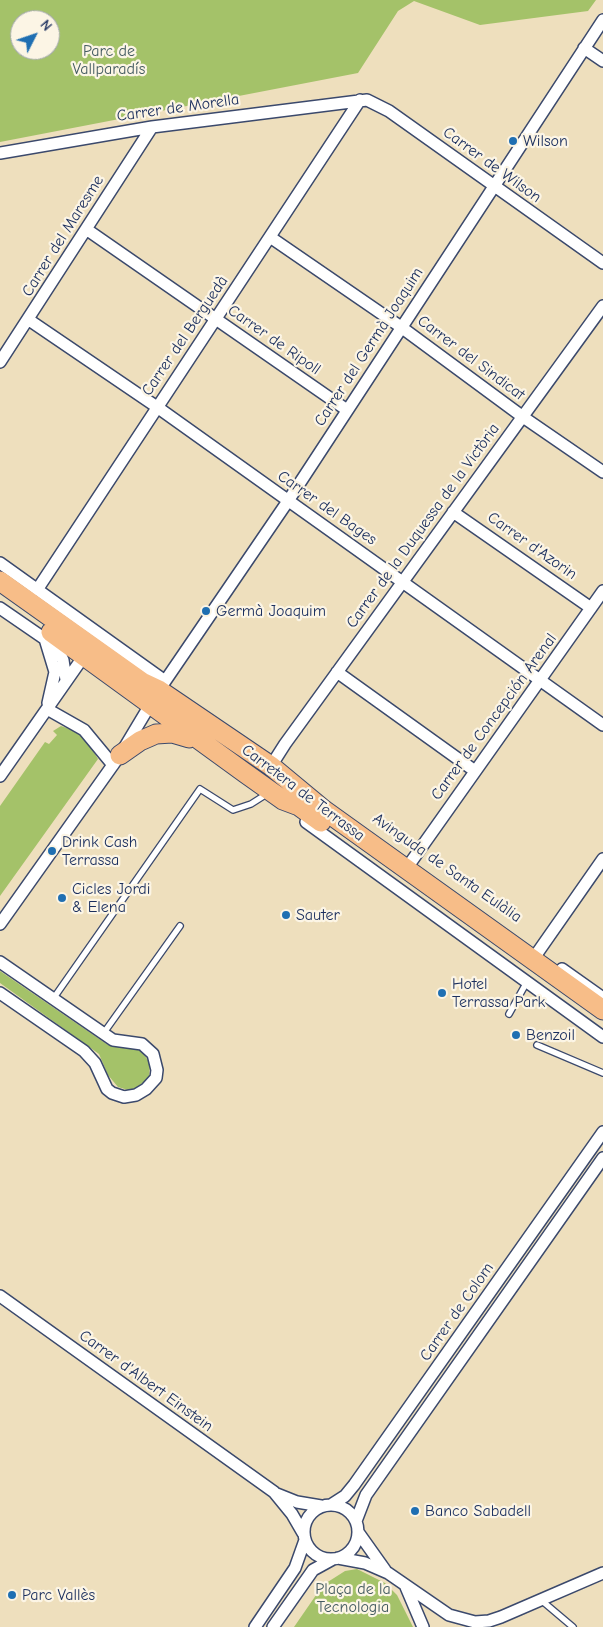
<!DOCTYPE html>
<meta charset="utf-8">
<style>
body{margin:0}
#map{position:relative;width:603px;height:1627px;overflow:hidden;background:#eedfbd;font-family:"Comic Neue",sans-serif}
canvas{display:block}
.north{position:absolute;left:10px;top:10px;width:50px;height:50px;box-sizing:border-box;background:#fcf5e5;border:1px solid #a2a6af;border-radius:50%;rotate:49deg;font-size:14px;font-weight:700;line-height:20px;text-align:center;color:#1b2f5e}
.north::after{content:'';display:block;margin:auto;width:18px;height:22px;background:#1f6fb2;clip-path:polygon(50% 0,100% 100%,50% 72%,0 100%)}
</style>
<div id="map">
<canvas width="603" height="1627"></canvas>
<div class="north">N</div>
</div>
<script>
const ctx = document.querySelector('canvas').getContext('2d');
ctx.lineJoin = 'round';
function fillPath(path, color) {
  ctx.fillStyle = color;
  ctx.fill(path, 'evenodd');
}
function poly(rows) {
  const path = new Path2D();
  for (const r of rows) {
    if (r.length === 3) {
      path.moveTo(r[0] + r[2], r[1]);
      path.arc(r[0], r[1], r[2], 0, 2 * Math.PI);
      continue;
    }
    path.moveTo(r[0], r[1]);
    for (let i = 2; i < r.length; i += 2) path.lineTo(r[i], r[i + 1]);
  }
  return path;
}
function stroke(path, color, width, dash) {
  ctx.strokeStyle = color;
  ctx.lineWidth = width;
  ctx.lineCap = dash ? 'butt' : 'round';
  ctx.setLineDash(dash || []);
  ctx.stroke(path);
}
function label(font, color, halo, rows, align = 'center') {
  ctx.font = font + ' "Comic Neue",sans-serif';
  ctx.lineWidth = 4.5;
  ctx.setLineDash([]);
  ctx.textBaseline = 'middle';
  ctx.strokeStyle = halo;
  ctx.fillStyle = color;
  for (const [text, x, y, turn = 0] of rows) {
    ctx.save();
    ctx.translate(x, y);
    ctx.rotate((+turn || 0) * Math.PI / 180);
    ctx.textAlign = isNaN(turn) ? turn : align;
    if (halo) ctx.strokeText(text, 0, 0);
    ctx.fillText(text, 0, 0);
    ctx.restore();
  }
}
fillPath(poly([
 [0,0,596,0,588,11,480,25,414,1,398,11,358,73,0,142],
 [20,20,50,20,50,50,20,50],
 [61,726,78,732,86,739,98,759,0,896,0,806,45,742,49,744,57,735,53,731],
 [0,971,108,1045,136,1047,142,1052,150,1063,149,1078,136,1088,128,1090,118,1087,108,1075,99,1054,0,983],
 [357,1569,385,1583,397,1595,413,1627,294,1627,323,1585,345,1571]
]), '#a4c269');
const lane = poly([
 [53,999,200,789,233,810,251,804,262,797],
 [509,1014,528,980],
 [103,1034,180,926],
 [537,1045,603,1073],
 [541,1600,573,1627]
]);
const street = poly([
 [584,48,603,61],
 [0,153,152,127,367,100,389,111,603,263],
 [86,229,347,410],
 [270,237,401,327,523,417,603,472],
 [29,320,157,407,603,725],
 [0,362,152,127],
 [453,512,591,608],
 [0,563,165,681],
 [37,590,360,100],
 [0,608,45,639,55,672,48,703],
 [52,637,63,660,66,680],
 [337,672,475,771],
 [47,709,84,730,113,765],
 [276,769,271,766,285,744,603,306],
 [0,776,79,663,85,658,90,658],
 [306,822,603,1037],
 [411,862,603,591],
 [0,924,120,755,159,690,288,501,603,20],
 [538,952,603,859],
 [0,962,113,1040,142,1044,153,1054,157,1070,156,1078,146,1089,136,1095,124,1097,112,1093,107,1089,95,1063,84,1051,0,993],
 [562,969,603,998],
 [0,1296,274,1492,292,1514,303,1533],
 [277,1494,297,1502,321,1506],
 [331,1532,27],
 [331,1505,345,1496,354,1485,603,1132],
 [356,1521,366,1495,603,1158],
 [358,1532,385,1570],
 [338,1558,365,1563,388,1573,449,1615,475,1622,489,1621,501,1617,603,1573],
 [406,1587,423,1627],
 [255,1627,295,1568,305,1540],
 [273,1627,313,1570,333,1559]
]);
const primary = poly([
 [0,581,142,682,159,690,271,766,324,810,603,1010],
 [51,632,245,773,283,800,299,806,321,822],
 [120,755,140,741,156,734,172,733,189,738]
]);
stroke(lane, '#3b496c', 8);
stroke(street, '#3b496c', 14);
stroke(primary, '#3b496c', 21);
stroke(lane, '#fff', 5.5);
stroke(street, '#fff', 11);
stroke(primary, '#f7bd88', 19);
for (const [x, y, r, color] of [
 [513,141,5,"#1f6fb2"],
 [206,611,5,"#1f6fb2"],
 [52,851,5,"#1f6fb2"],
 [62,898,5,"#1f6fb2"],
 [286,915,5,"#1f6fb2"],
 [442,993,5,"#1f6fb2"],
 [516,1035,5,"#1f6fb2"],
 [415,1511,5,"#1f6fb2"],
 [12,1595,5,"#1f6fb2"]
]) {
  const dot = new Path2D();
  dot.arc(x, y, r, 0, 2 * Math.PI);
  ctx.fillStyle = color;
  ctx.fill(dot);
  stroke(dot, '#fcf5e5', 2);
}
label('16px', '#445b61', '#fcf5e5', [
 ["Parc de",109,51],
 ["Vallparadís",109,69],
 ["Plaça de la",353,1589],
 ["Tecnologia",353,1607]
]);
label('16px', '#1b2f5e', '#fcf5e5', [
 ["Carrer de Morella",178,108,-8],
 ["Carrer de Wilson",492,165,36],
 ["Carrer del Maresme",63,236,-58],
 ["Carrer del Berguedà",185,336,-56],
 ["Carrer de Ripoll",274,340,35],
 ["Carrer del Germà Joaquim",369,347,-57],
 ["Carrer del Sindicat",471,358,37],
 ["Carrer del Bages",327,508,35],
 ["Carrer de la Duquessa de la Victòria",423,526,-54],
 ["Carrer d'Azorin",532,546,35],
 ["Carrer de Concepción Arenal",494,717,-54],
 ["Carretera de Terrassa",303,793,37],
 ["Avinguda de Santa Eulàlia",447,868,35],
 ["Carrer de Colom",457,1312,-55],
 ["Carrer d'Albert Einstein",146,1381,36]
]);
label('16px', '#1b2f5e', '#fcf5e5', [
 ["Wilson",523,141],
 ["Germà Joaquim",216,611],
 ["Drink Cash",62,842],
 ["Terrassa",62,860],
 ["Cicles Jordi",72,889],
 ["& Elena",72,907],
 ["Sauter",296,915],
 ["Hotel",452,984],
 ["Terrassa Park",452,1002],
 ["Benzoil",526,1035],
 ["Banco Sabadell",425,1511],
 ["Parc Vallès",22,1595]
], 'left');
</script>
